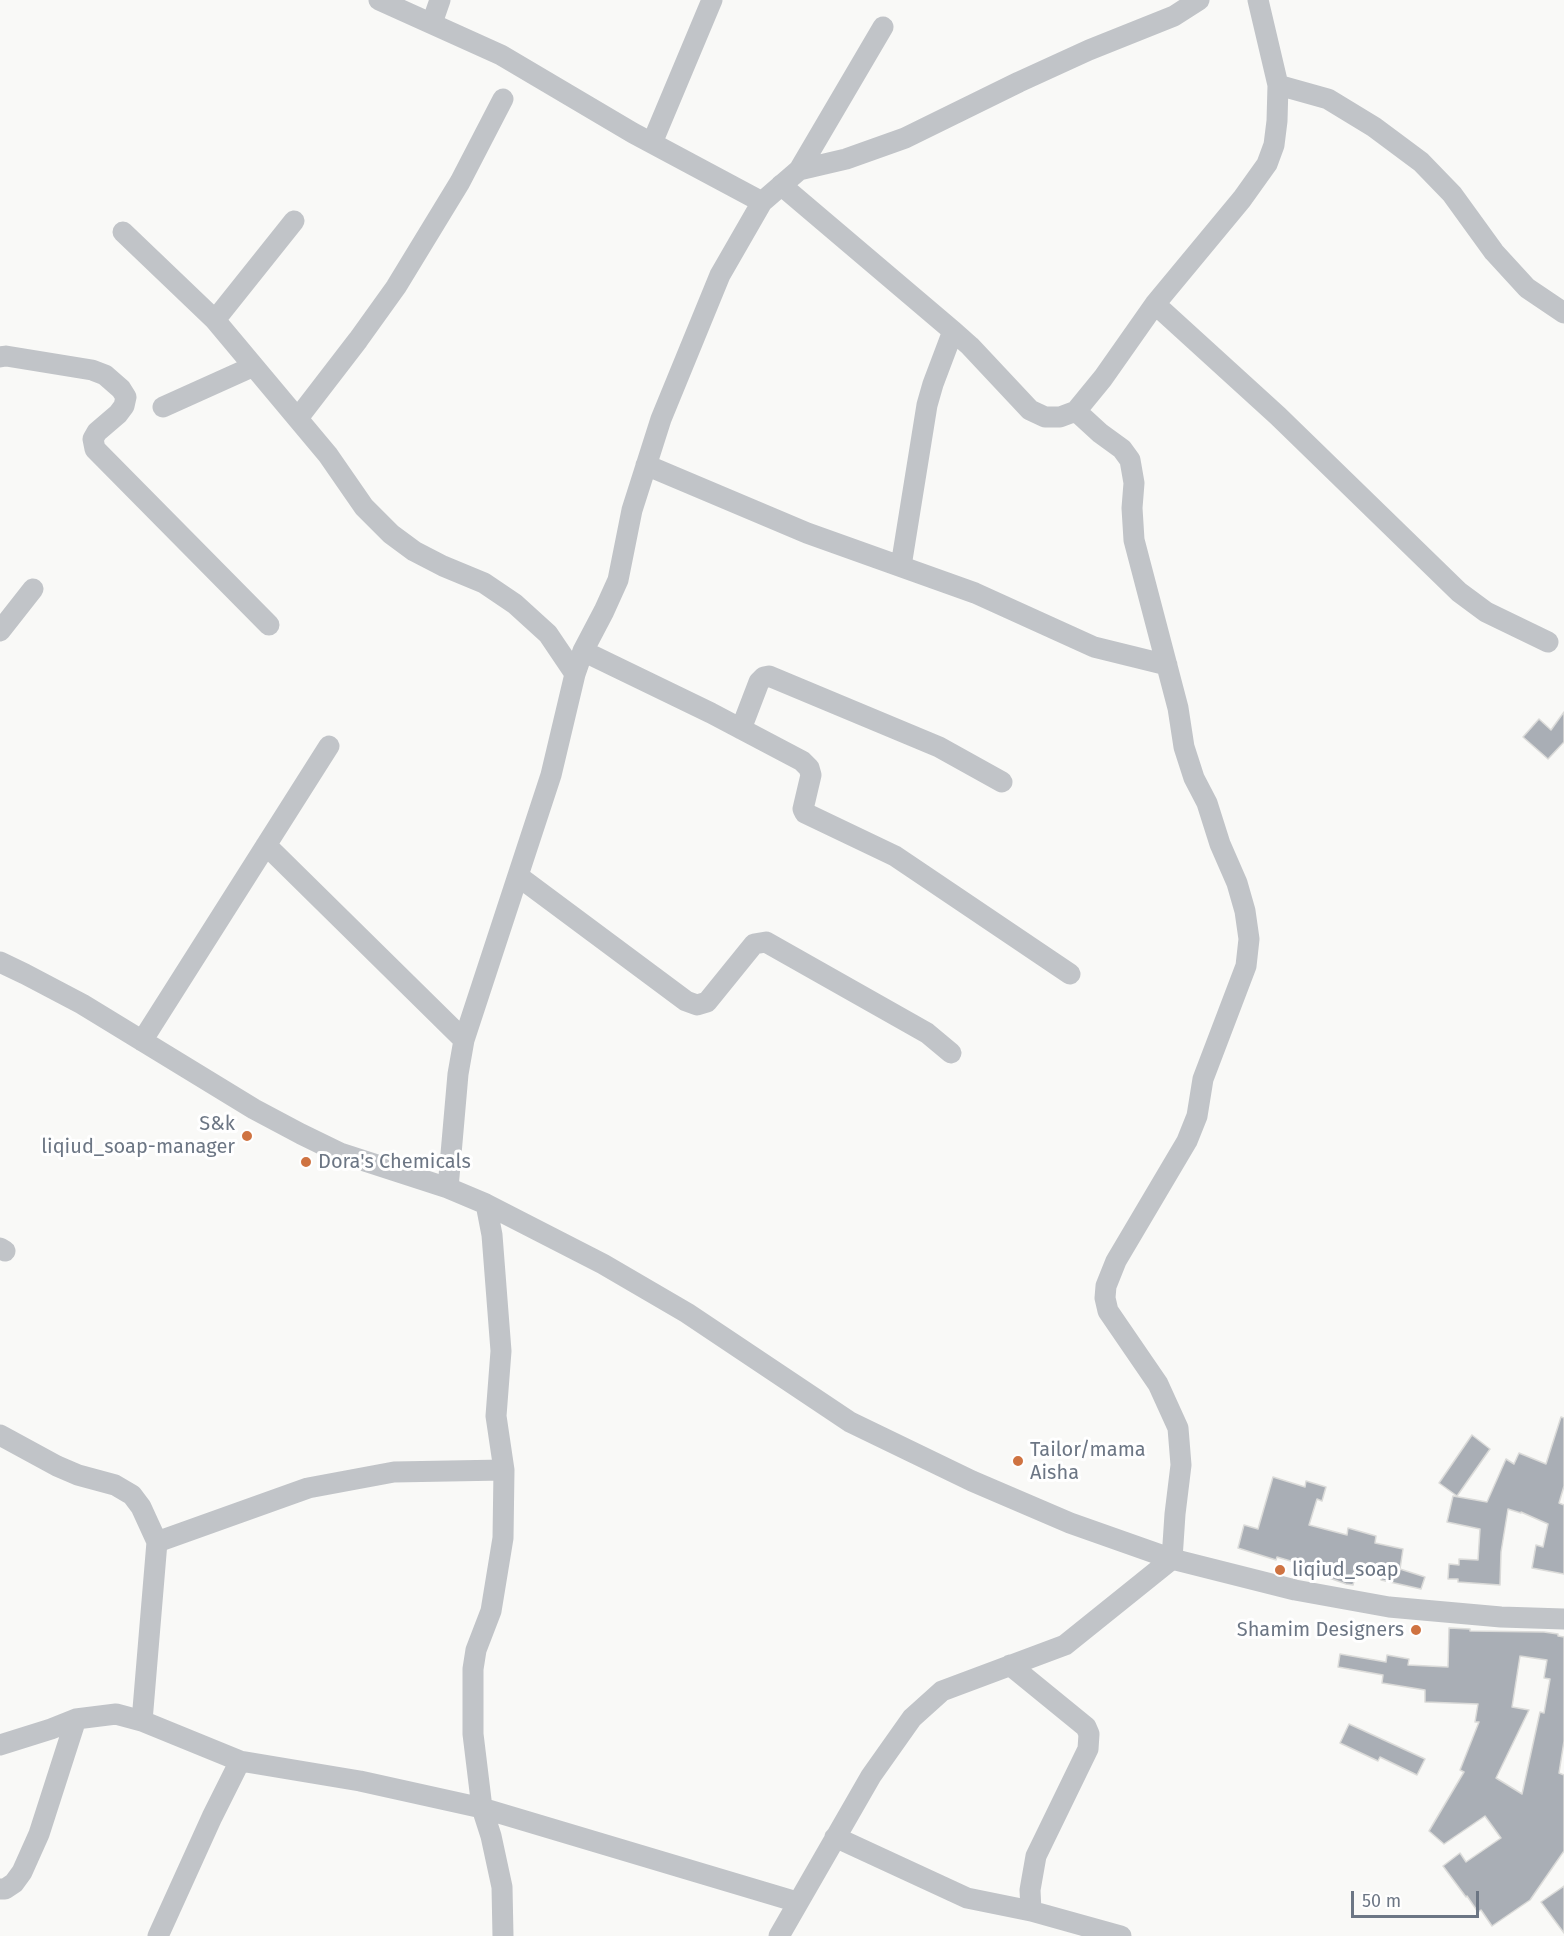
<!DOCTYPE html>
<style>
body{margin:0}
#map{position:relative;width:1564px;height:1936px;overflow:hidden;background:#f9f9f7;font-family:"Fira Sans",sans-serif}
canvas{display:block}
.scale{position:absolute;left:1351px;top:1891px;width:128px;height:27px;box-sizing:border-box;border:3px solid #6c7684;border-top:0;padding-left:8px;font-size:18px;line-height:21px;white-space:nowrap;color:#6c7684;-webkit-text-stroke:4px #fff;paint-order:stroke}
</style>
<div id="map">
<canvas width="1564" height="1936"></canvas>
<div class="scale">50 m</div>
</div>
<script>
const ctx = document.querySelector('canvas').getContext('2d');
ctx.lineJoin = 'round';
function fillPath(path, color) {
  ctx.fillStyle = color;
  ctx.fill(path, 'evenodd');
}
function poly(rows) {
  const path = new Path2D();
  for (const r of rows) {
    path.moveTo(r[0], r[1]);
    for (let i = 2; i < r.length; i += 2) path.lineTo(r[i], r[i + 1]);
  }
  return path;
}
function stroke(path, color, width, dash) {
  ctx.strokeStyle = color;
  ctx.lineWidth = width;
  ctx.lineCap = dash ? 'butt' : 'round';
  ctx.setLineDash(dash || []);
  ctx.stroke(path);
}
function label(font, color, halo, rows, align = 'center') {
  ctx.font = font + ' "Fira Sans",sans-serif';
  ctx.lineWidth = 6;
  ctx.setLineDash([]);
  ctx.textBaseline = 'middle';
  ctx.strokeStyle = halo;
  ctx.fillStyle = color;
  for (const [text, x, y, turn = 0] of rows) {
    ctx.save();
    ctx.translate(x, y);
    ctx.rotate((+turn || 0) * Math.PI / 180);
    ctx.textAlign = isNaN(turn) ? turn : align;
    if (halo) ctx.strokeText(text, 0, 0);
    ctx.fillText(text, 0, 0);
    ctx.restore();
  }
}
const building = poly([
 [1564,712,1564,742,1548,759,1523,737,1539,719,1551,730,1564,712],
 [1561,1417,1564,1418,1564,1486,1559,1503,1564,1505,1564,1574,1532,1568,1536,1545,1543,1547,1548,1524,1521,1512,1521,1513,1508,1509,1501,1552,1500,1585,1458,1582,1458,1579,1448,1579,1449,1564,1459,1565,1459,1559,1478,1560,1480,1529,1447,1522,1453,1496,1487,1502,1506,1459,1514,1464,1519,1453,1546,1464,1561,1417],
 [1472,1435,1490,1449,1457,1496,1439,1483,1472,1435],
 [1273,1477,1305,1487,1306,1481,1326,1487,1322,1501,1317,1499,1309,1525,1347,1535,1348,1528,1376,1536,1375,1543,1403,1549,1400,1569,1425,1577,1421,1589,1381,1580,1381,1576,1357,1569,1353,1585,1346,1584,1310,1571,1311,1567,1277,1557,1276,1560,1238,1548,1244,1525,1258,1529,1273,1477],
 [1449,1628,1470,1629,1470,1631,1544,1632,1558,1634,1558,1636,1564,1637,1564,1741,1559,1773,1564,1775,1564,1851,1530,1900,1492,1926,1481,1910,1478,1912,1467,1896,1466,1897,1443,1866,1460,1853,1466,1862,1501,1838,1485,1816,1444,1844,1429,1831,1464,1772,1460,1770,1479,1722,1475,1722,1478,1704,1425,1702,1425,1690,1382,1683,1383,1675,1338,1667,1340,1654,1386,1662,1387,1655,1409,1659,1408,1665,1448,1667,1449,1628],
 [1520,1656,1547,1660,1544,1678,1550,1679,1544,1713,1540,1712,1522,1794,1496,1778,1529,1710,1512,1707,1520,1656],
 [1349,1724,1425,1759,1417,1775,1380,1757,1378,1761,1340,1743,1349,1724],
 [1564,1886,1564,1933,1541,1902,1564,1886]
]);
fillPath(building, '#a9aeb5');
stroke(building, '#dbdbd9', 1.5);
stroke(poly([
 [379,0,501,55,633,133,762,202],
 [432,23,440,0],
 [1278,85,1328,99,1374,127,1421,162,1452,194,1494,252,1527,288,1564,313],
 [652,143,712,0],
 [799,170,883,27],
 [781,185,953,331,970,346,1030,410,1045,417,1060,417,1076,411,1103,378,1155,304,1242,199,1267,164,1274,145,1277,121,1278,85,1258,0],
 [123,232,215,320,328,455,364,507,391,534,414,551,443,566,484,583,515,604,548,634,575,674],
 [1155,304,1278,416,1459,592,1486,612,1548,642],
 [215,320,294,221],
 [0,357,6,356,92,370,105,375,121,389,126,397,124,406,118,414,97,432,93,439,95,449,269,625],
 [163,407,254,366],
 [298,418,358,340,396,287,460,182,503,99],
 [646,465,807,533,975,593,1094,647,1167,665],
 [901,566,927,405,933,384,953,331],
 [0,631,33,589],
 [583,651,711,713,802,761,809,768,811,775,803,809,805,813,895,856,1070,974],
 [741,729,759,682,764,677,769,676,939,747,1002,782],
 [266,845,464,1040],
 [518,876,686,1001,697,1005,707,1002,754,944,766,942,927,1033,951,1053],
 [0,962,25,974,82,1004,254,1109,301,1134,340,1153,448,1188,486,1204,603,1264,687,1313,850,1422,972,1481,1070,1523,1172,1559,1295,1590,1389,1607,1501,1617,1564,1619],
 [142,1041,329,746],
 [448,1188,458,1074,464,1040,551,775,575,674,583,651,604,611,618,580,632,510,661,419,720,275,762,202,799,170,846,159,905,138,1019,82,1089,50,1174,16,1199,0],
 [486,1204,492,1235,501,1351,496,1416,504,1470,503,1538,491,1611,476,1650,473,1669,473,1734,482,1808,491,1836,502,1887,503,1936],
 [0,1248,5,1251],
 [0,1435,57,1466,78,1475,115,1485,132,1495,141,1507,157,1542,142,1721],
 [157,1542,308,1488,394,1472,504,1470],
 [1010,1665,1086,1727,1089,1734,1088,1749,1036,1856,1030,1890,1031,1911,1121,1936],
 [0,1745,51,1729,76,1719,116,1714,142,1721,240,1761,360,1781,482,1808,797,1902],
 [835,1837,967,1898,1031,1911],
 [0,1889,5,1889,14,1883,22,1872,39,1834,76,1719],
 [158,1936,212,1817,240,1761],
 [779,1936,871,1776,912,1718,942,1691,1065,1645,1172,1559,1175,1514,1181,1465,1178,1428,1158,1384,1108,1311,1105,1298,1106,1286,1116,1261,1187,1141,1197,1116,1203,1079,1246,966,1249,939,1245,911,1237,883,1220,844,1207,803,1194,778,1184,747,1178,708,1134,540,1132,508,1134,483,1130,460,1122,449,1100,433,1076,411]
]), '#c1c4c8', 21);
for (const [x, y, r, color] of [
 [247,1136,6,"#cf7341"],
 [306,1162,6,"#cf7341"],
 [1018,1461,6,"#cf7341"],
 [1280,1570,6,"#cf7341"],
 [1416,1630,6,"#cf7341"]
]) {
  const dot = new Path2D();
  dot.arc(x, y, r, 0, 2 * Math.PI);
  ctx.fillStyle = color;
  ctx.fill(dot);
  stroke(dot, '#fff', 2);
}
label('20px', '#6c7684', '#fff', [
 ["S&k",235,1124,"right"],
 ["liqiud_soap-manager",235,1147,"right"],
 ["Dora's Chemicals",318,1162],
 ["Tailor/mama",1030,1450],
 ["Aisha",1030,1473],
 ["liqiud_soap",1292,1570],
 ["Shamim Designers",1404,1630,"right"]
], 'left');
</script>
